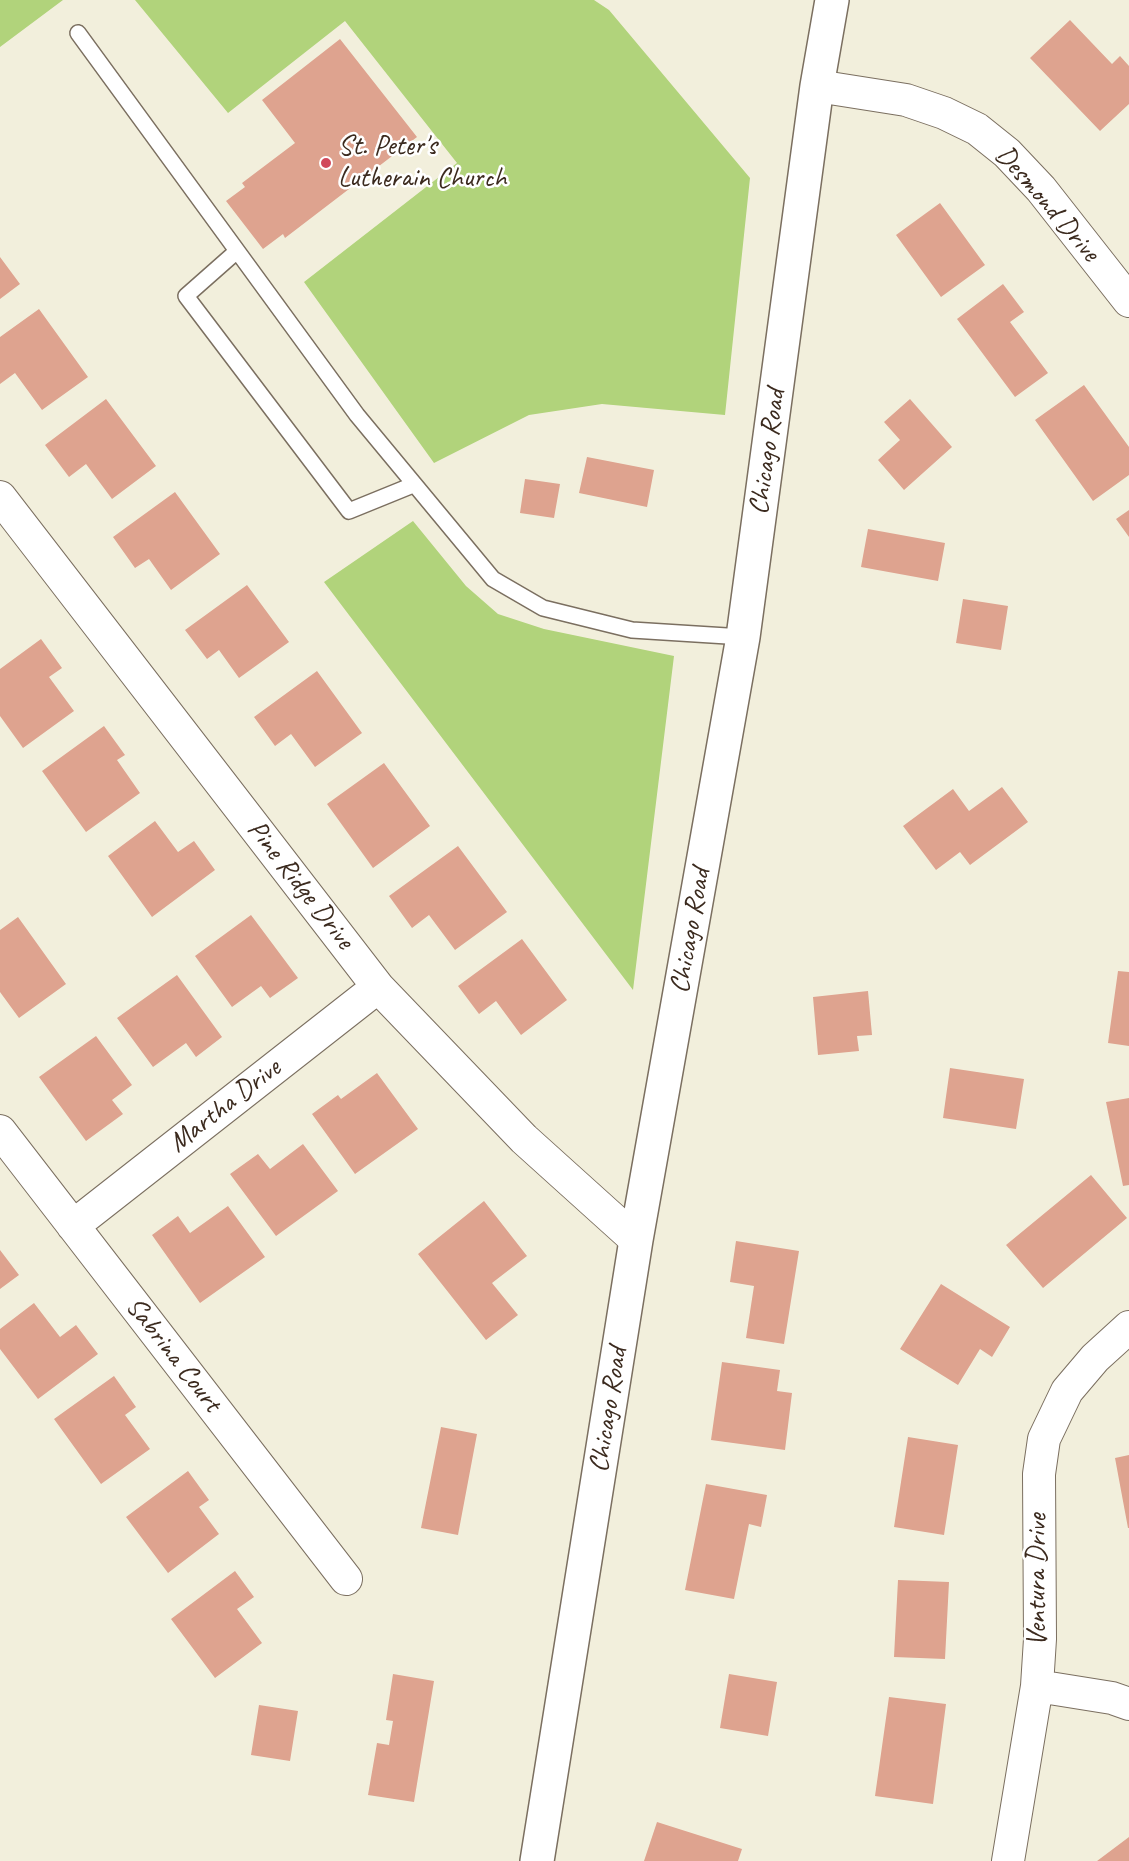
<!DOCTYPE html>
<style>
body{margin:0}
canvas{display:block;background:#f2efdc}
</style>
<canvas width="1129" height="1861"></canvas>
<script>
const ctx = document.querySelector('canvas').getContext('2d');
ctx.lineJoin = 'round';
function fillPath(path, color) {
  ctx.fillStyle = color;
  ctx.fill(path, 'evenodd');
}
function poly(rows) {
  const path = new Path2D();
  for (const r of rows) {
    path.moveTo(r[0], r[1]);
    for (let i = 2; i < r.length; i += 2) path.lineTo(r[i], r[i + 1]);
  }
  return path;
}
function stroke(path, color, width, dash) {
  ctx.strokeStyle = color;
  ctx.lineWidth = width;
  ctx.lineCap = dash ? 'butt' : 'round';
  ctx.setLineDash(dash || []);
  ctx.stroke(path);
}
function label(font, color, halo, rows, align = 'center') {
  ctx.font = font + ' Caveat,sans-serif';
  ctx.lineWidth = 5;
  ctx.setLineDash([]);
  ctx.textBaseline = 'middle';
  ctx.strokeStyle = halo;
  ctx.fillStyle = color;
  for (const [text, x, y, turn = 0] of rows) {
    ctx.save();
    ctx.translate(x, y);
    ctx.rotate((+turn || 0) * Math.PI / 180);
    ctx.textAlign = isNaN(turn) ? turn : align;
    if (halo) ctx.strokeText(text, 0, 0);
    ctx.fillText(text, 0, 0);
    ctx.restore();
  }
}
fillPath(poly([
 [0,0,63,0,0,47],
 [135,0,594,0,609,10,750,178,725,415,602,404,529,415,434,463,304,282,457,163,345,21,228,113],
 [413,521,466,586,498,614,544,629,674,656,633,990,324,582]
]), '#b1d37b');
fillPath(poly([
 [1070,20,1112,64,1120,56,1129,66,1129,104,1100,131,1030,58],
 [340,39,417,137,285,238,283,234,263,249,226,201,245,187,242,183,295,143,262,100],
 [940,203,985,265,941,297,896,235],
 [0,257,20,284,0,299],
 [1003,284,1024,312,1010,322,1048,373,1015,397,957,319],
 [39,309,88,377,42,410,15,373,0,384,0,337],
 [1084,385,1129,447,1129,475,1093,501,1035,420],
 [106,399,156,466,112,499,86,464,69,477,45,445],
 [910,399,952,447,904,490,878,460,900,440,884,422],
 [587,457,654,470,647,507,579,493],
 [525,479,560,484,554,518,520,513],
 [175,492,220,554,171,590,149,559,135,568,113,537],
 [1129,510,1129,537,1116,519],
 [868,529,945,543,938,581,861,567],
 [247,585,289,642,239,678,219,650,207,659,185,630],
 [963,599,1008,606,1001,650,956,643],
 [41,639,62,668,49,677,74,711,23,748,0,716,0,669],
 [317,671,362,733,315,767,291,734,275,746,254,717],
 [104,726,125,755,117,760,140,793,86,832,42,771],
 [384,763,430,826,373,868,327,804],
 [1002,787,1028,822,970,865,960,852,936,870,903,826,953,789,969,811],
 [155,821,178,852,194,841,215,870,152,917,108,856],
 [458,846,507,912,455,950,429,915,412,928,389,896],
 [251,915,298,978,270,998,261,986,232,1007,195,956],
 [18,917,66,984,19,1018,0,992,0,930],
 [522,939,567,1000,521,1035,496,1001,479,1014,458,986],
 [1118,971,1129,972,1129,1046,1108,1043],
 [177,975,222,1037,196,1057,186,1043,153,1067,117,1018],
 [868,991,872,1035,857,1036,859,1051,818,1055,813,997],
 [96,1036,132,1085,112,1100,123,1114,86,1141,39,1077],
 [950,1068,1024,1079,1016,1129,943,1118],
 [377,1073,418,1129,355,1174,312,1114,338,1095,341,1099],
 [1129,1098,1129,1185,1123,1186,1106,1102],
 [303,1144,338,1191,276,1236,230,1174,258,1154,270,1169],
 [1091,1175,1127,1218,1043,1288,1006,1245],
 [484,1201,527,1256,492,1283,518,1315,486,1340,418,1254],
 [228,1206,265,1257,200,1303,152,1235,178,1216,190,1233],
 [736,1241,799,1251,784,1344,746,1338,754,1286,730,1282],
 [0,1250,19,1275,0,1289],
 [941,1284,1010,1327,992,1357,980,1349,958,1385,900,1349],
 [34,1303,60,1337,76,1325,98,1354,38,1399,0,1349,0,1329],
 [722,1362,780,1370,777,1391,792,1393,785,1450,711,1440],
 [114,1376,136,1407,125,1415,150,1449,101,1484,54,1419],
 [441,1427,477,1434,458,1535,421,1528],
 [908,1437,958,1445,944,1535,894,1527],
 [1129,1455,1129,1528,1128,1528,1115,1458],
 [188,1471,209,1500,199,1507,219,1534,168,1573,126,1517],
 [706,1484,767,1495,761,1527,749,1524,734,1599,685,1590],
 [235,1571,254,1597,237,1609,262,1643,215,1678,171,1619],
 [898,1580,949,1582,945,1659,894,1657],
 [393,1674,434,1681,414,1802,368,1795,377,1743,389,1745,393,1721,386,1720],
 [729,1674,777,1682,768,1736,720,1728],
 [889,1697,946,1704,933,1804,875,1796],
 [259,1705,298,1711,290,1761,251,1755],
 [657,1822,742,1849,738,1861,644,1861],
 [1129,1837,1129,1861,1097,1861]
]), '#dea38f');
const service = poly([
 [78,33,357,415,493,579,543,608,632,630,743,637],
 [237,251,186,296,349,511,413,485]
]);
const minor = poly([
 [817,86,906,100,944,113,977,129,1007,153,1041,189,1129,301],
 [0,497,378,987,524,1139,636,1240],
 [0,1131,346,1579],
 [73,1226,378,987],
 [1037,1686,1112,1698,1129,1704],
 [1008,1861,1037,1686,1040,1639,1039,1474,1044,1439,1067,1391,1095,1358,1129,1327]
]);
const tertiary = poly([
 [537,1861,636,1240,743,637,817,86,832,0]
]);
stroke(service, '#7b6f60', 18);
stroke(minor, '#7b6f60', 34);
stroke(tertiary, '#7b6f60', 36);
stroke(service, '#fff', 15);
stroke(minor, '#fff', 32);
stroke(tertiary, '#fff', 33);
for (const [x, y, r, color] of [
 [326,163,6,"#d1495b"]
]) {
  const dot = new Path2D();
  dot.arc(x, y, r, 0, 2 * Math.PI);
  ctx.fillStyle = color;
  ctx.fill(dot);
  stroke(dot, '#fff', 2);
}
label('28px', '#3b2a1e', '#fff', [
 ["St. Peter's",338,147],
 ["Lutherain Church",338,179]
], 'left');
label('28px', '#3b2a1e', '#fff', [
 ["Desmond Drive",1047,204,49],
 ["Chicago Road",768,452,-82],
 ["Pine Ridge Drive",300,885,52],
 ["Chicago Road",691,931,-80],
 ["Martha Drive",225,1106,-38],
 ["Sabrina Court",173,1355,52],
 ["Chicago Road",609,1410,-81],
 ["Ventura Drive",1038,1580,-90]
]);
</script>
